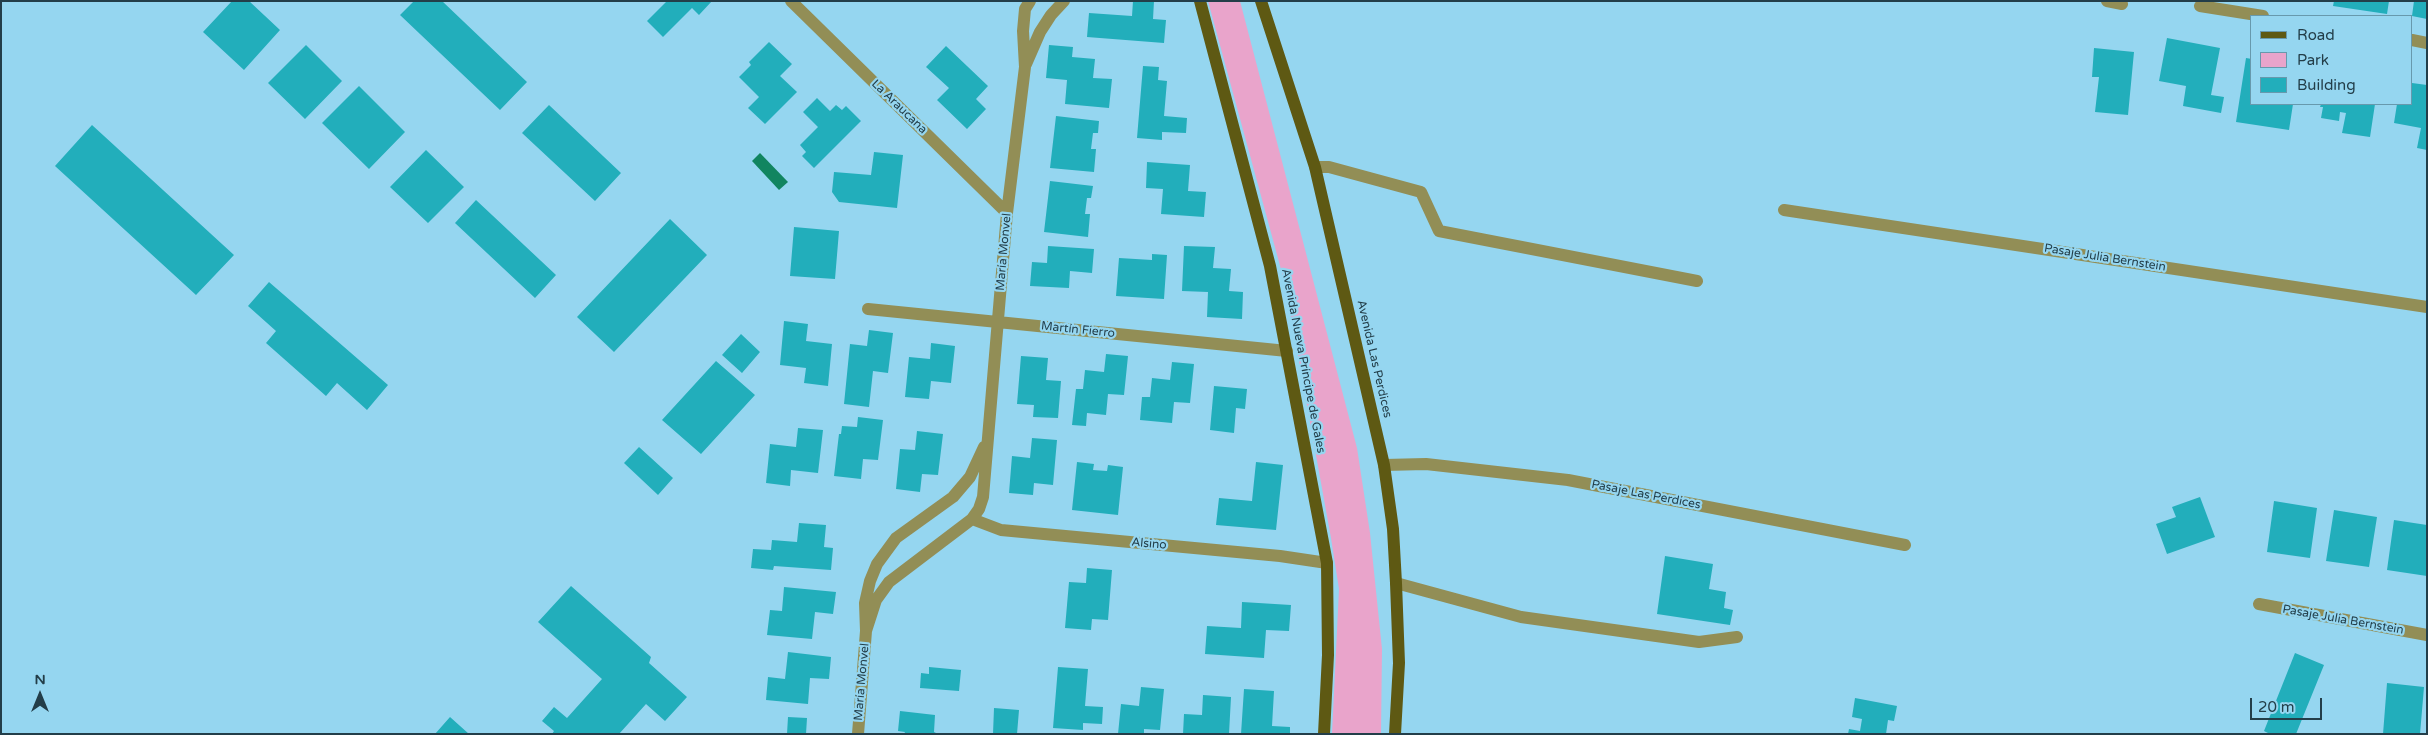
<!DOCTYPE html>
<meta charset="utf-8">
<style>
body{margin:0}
#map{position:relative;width:2428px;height:735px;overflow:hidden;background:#95d6f0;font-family:"Varela Round",sans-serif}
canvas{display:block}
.frame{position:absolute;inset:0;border:2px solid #233e49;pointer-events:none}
.legend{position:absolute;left:2250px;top:15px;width:162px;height:90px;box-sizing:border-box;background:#95d6f0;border:1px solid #6799ad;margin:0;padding:6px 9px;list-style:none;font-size:15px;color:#233e49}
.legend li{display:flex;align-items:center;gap:10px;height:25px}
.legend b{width:25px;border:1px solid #6799ad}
.north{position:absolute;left:15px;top:670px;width:50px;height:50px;-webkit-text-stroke:4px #95d6f0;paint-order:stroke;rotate:0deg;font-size:14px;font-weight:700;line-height:20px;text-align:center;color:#233e49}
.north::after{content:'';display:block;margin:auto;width:18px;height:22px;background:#233e49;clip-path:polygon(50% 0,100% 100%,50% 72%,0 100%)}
.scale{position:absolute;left:2250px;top:698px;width:72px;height:22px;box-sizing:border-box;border:2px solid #233e49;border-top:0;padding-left:6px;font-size:15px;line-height:18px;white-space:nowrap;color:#233e49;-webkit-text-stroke:4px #95d6f0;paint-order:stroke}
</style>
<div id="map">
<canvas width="2428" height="735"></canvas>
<div class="frame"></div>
<ul class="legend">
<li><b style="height:6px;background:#5e5913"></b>Road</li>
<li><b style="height:14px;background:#e9a4cb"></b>Park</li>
<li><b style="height:14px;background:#22aebb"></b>Building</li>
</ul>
<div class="north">N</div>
<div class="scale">20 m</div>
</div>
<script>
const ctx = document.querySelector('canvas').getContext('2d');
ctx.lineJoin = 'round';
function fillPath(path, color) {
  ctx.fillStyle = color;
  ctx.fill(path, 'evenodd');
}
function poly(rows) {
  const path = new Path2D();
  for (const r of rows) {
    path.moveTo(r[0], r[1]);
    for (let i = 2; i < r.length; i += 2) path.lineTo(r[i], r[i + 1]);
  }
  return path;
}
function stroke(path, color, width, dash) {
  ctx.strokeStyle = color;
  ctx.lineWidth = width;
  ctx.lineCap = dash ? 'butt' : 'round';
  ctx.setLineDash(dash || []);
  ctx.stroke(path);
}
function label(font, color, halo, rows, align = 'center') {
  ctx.font = font + ' "Varela Round",sans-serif';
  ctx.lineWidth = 4.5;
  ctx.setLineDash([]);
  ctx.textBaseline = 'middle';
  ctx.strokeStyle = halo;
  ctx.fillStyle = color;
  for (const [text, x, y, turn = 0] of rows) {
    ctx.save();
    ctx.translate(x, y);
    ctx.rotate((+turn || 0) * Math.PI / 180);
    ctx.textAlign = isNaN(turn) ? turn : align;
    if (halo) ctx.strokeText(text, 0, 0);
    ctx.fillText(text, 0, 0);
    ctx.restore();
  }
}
fillPath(poly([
 [1208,1,1240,1,1357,448,1370,533,1382,649,1381,734,1332,734,1339,589,1331,538,1285,284]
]), '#e9a4cb');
fillPath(poly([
 [760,153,788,182,779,190,752,161]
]), '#118560');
fillPath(poly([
 [232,1,249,1,280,30,244,70,203,32],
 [414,1,442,1,527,82,500,110,400,15],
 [667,1,712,1,699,15,692,8,663,37,647,21],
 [1133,1,1154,1,1153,19,1166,20,1164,43,1087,37,1089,13,1132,16],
 [2334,1,2389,1,2387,14,2333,6],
 [2414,1,2427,1,2427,19,2412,16],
 [2167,38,2220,48,2211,95,2224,97,2221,113,2183,106,2186,86,2159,81],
 [769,42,792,64,780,76,797,92,765,124,748,108,759,97,739,77,751,65,749,62],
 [306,45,342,81,305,119,268,83],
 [1049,45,1073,47,1072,57,1095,59,1093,78,1112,79,1109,108,1065,104,1067,80,1046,78],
 [946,46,988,86,976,99,986,109,967,129,937,100,949,88,926,67],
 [2094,48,2134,52,2128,115,2095,112,2099,77,2092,77],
 [2246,58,2252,59,2252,104,2293,104,2289,130,2236,122],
 [1143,66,1159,67,1158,80,1167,81,1164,116,1187,118,1186,133,1162,132,1162,140,1137,138],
 [2412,83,2427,85,2427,150,2417,148,2421,128,2394,123,2397,104,2412,104],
 [359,86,405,132,369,169,322,123],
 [817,98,830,111,836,105,842,110,846,106,861,121,814,168,802,156,806,152,800,145,818,127,803,112],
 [2321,104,2375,104,2370,137,2342,133,2346,113,2340,112,2339,121,2321,118,2323,107,2320,107],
 [549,105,621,173,595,201,522,133],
 [1056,116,1099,121,1098,133,1093,133,1091,149,1096,149,1094,172,1050,168],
 [92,125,234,255,196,295,55,166],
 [426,150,464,187,428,223,390,187],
 [874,152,903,155,897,208,839,202,832,192,834,172,871,175],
 [1147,162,1190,165,1188,191,1206,192,1204,217,1161,214,1163,189,1146,188],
 [1050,181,1093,186,1091,198,1087,198,1085,214,1090,214,1088,237,1044,232],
 [476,200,556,275,535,298,455,223],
 [670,219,707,255,614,352,577,317],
 [794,227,839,231,835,279,790,276],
 [1048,246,1094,249,1092,273,1070,271,1069,288,1030,286,1032,262,1047,263],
 [1184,246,1215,247,1213,268,1231,269,1229,291,1243,292,1242,319,1207,317,1208,292,1182,291],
 [1152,254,1167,255,1164,299,1116,296,1119,258,1152,260],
 [269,282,388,385,367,410,337,383,326,396,266,343,276,331,248,306],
 [784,321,808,324,806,341,832,344,828,386,804,383,806,368,780,365],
 [869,330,893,333,888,373,873,371,869,407,844,404,850,344,867,346],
 [741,334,760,352,742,373,722,355],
 [931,343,955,346,951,383,931,381,929,399,905,397,909,357,930,359],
 [1106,354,1128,356,1124,395,1108,394,1106,415,1087,413,1086,426,1072,425,1076,389,1083,389,1085,370,1104,372],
 [1021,356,1048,358,1046,380,1061,381,1058,418,1033,417,1034,405,1017,404],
 [716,361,755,395,701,454,662,420],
 [1172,362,1194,364,1190,403,1174,402,1172,423,1140,420,1142,397,1150,397,1152,378,1170,380],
 [1214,386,1247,389,1245,409,1236,408,1234,433,1210,430],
 [858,417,883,420,878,460,863,459,861,479,834,476,839,434,841,434,842,426,857,427],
 [798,428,823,430,818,473,791,470,790,486,766,483,770,444,796,447],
 [917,431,943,434,938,475,922,474,920,492,896,489,900,449,915,450],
 [1032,438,1057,440,1053,485,1034,483,1033,495,1009,493,1012,456,1030,458],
 [639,447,673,478,658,495,624,463],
 [1077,462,1094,464,1093,470,1107,471,1108,465,1123,467,1118,515,1072,510],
 [1256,462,1283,465,1276,530,1216,525,1219,498,1252,501],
 [2200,497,2215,537,2167,554,2156,524,2176,517,2172,507],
 [2274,501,2317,508,2310,558,2267,552],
 [2334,510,2377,517,2369,567,2326,561],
 [2394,520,2427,525,2427,576,2387,570],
 [799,523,826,525,824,547,833,548,831,570,774,566,773,570,751,568,753,549,771,550,772,540,797,542],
 [1665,556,1713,564,1709,589,1726,592,1724,608,1733,610,1730,625,1657,614],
 [1087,568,1112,570,1108,620,1092,619,1091,630,1065,628,1069,582,1086,583],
 [571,586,651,657,649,663,687,697,665,721,646,704,619,734,552,734,554,731,542,721,554,707,567,718,602,679,538,622],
 [784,587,836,592,833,614,815,612,812,639,767,635,770,610,782,611],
 [1242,602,1291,605,1289,631,1266,630,1264,658,1205,654,1207,626,1241,628],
 [788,652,831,657,829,679,810,678,808,704,766,700,768,677,785,679],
 [2295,653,2324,665,2296,734,2270,734,2264,731],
 [929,667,961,670,959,691,920,688,921,673,929,674],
 [1058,667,1088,669,1085,706,1103,707,1102,724,1083,723,1083,730,1053,728],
 [2387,683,2424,687,2420,734,2383,734],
 [1141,687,1164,689,1160,730,1144,729,1144,734,1118,734,1121,704,1139,706],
 [1244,689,1274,691,1272,726,1290,727,1290,734,1241,734],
 [1203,695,1231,697,1229,734,1183,734,1184,714,1202,715],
 [1855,698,1897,706,1894,721,1888,720,1886,734,1848,734,1849,729,1860,731,1862,719,1852,717],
 [994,708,1019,710,1017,734,993,734],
 [900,711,935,715,934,732,938,734,904,734,905,732,898,731],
 [450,717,469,734,435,734],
 [788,717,807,718,806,734,787,734]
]), '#22aebb');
stroke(poly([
 [791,1,1007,213],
 [2107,1,2122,4],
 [2200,6,2263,16],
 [2412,40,2427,43],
 [1026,64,1040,32,1051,15,1064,1],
 [1315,167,1329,167,1421,192,1439,231,1697,281],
 [1784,210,2427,307],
 [868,309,1287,351],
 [1384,465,1426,464,1568,480,1905,545],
 [972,519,1001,530,1280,556,1327,563],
 [1396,583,1521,617,1699,642,1737,637],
 [2259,604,2427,635],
 [866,631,876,600,889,582,972,519,979,509,983,497,1007,213,1025,67,1023,31,1025,9,1030,1],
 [858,734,866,631,865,603,870,581,877,564,896,538,953,497,970,477,984,447]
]), '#928e56', 12);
stroke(poly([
 [1200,1,1270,266,1327,563,1328,655,1324,734],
 [1261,1,1315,167,1384,465,1393,529,1396,583,1399,663,1395,734]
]), '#5e5913', 12);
label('12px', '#233e49', '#95d6f0', [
 ["La Araucana",899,107,44],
 ["María Monvel",1004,252,-85],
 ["Pasaje Julia Bernstein",2105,258,9],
 ["Martín Fierro",1078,330,6],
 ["Avenida Las Perdices",1374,359,77],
 ["Avenida Nueva Príncipe de Gales",1303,361,79],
 ["Pasaje Las Perdices",1646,495,11],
 ["Alsino",1149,544,5],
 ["Pasaje Julia Bernstein",2343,620,10],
 ["María Monvel",862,682,-85]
]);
</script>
